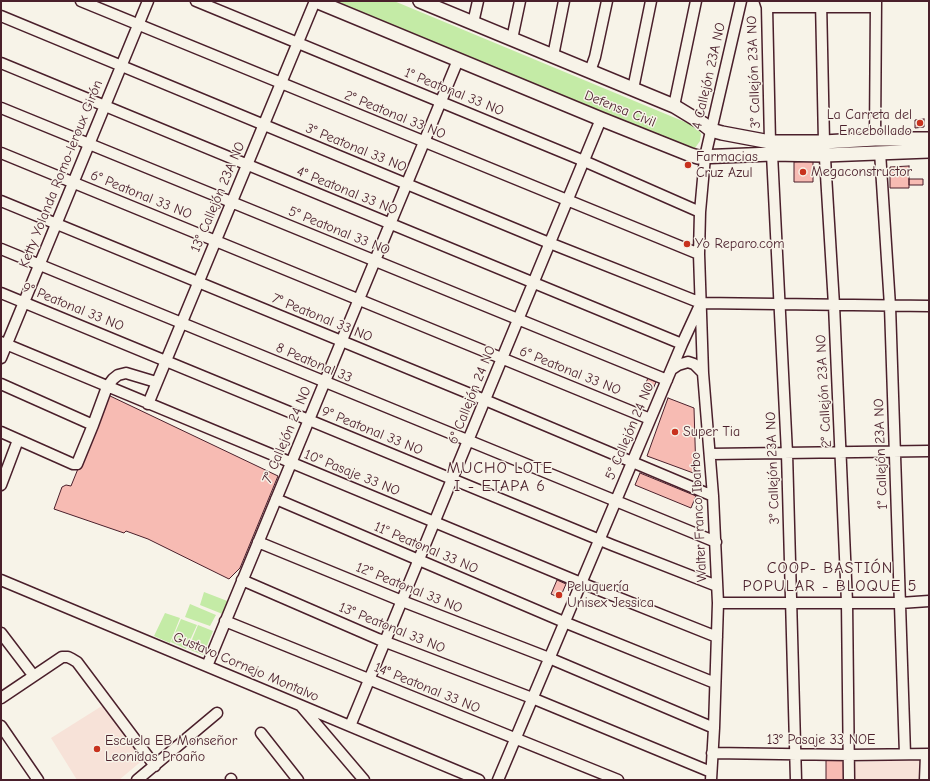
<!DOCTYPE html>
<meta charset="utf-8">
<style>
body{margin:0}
#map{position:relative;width:930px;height:781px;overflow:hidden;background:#f7f3e8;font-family:"Comic Neue",sans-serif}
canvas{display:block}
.frame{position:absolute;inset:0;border:2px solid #4a1f2b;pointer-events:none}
</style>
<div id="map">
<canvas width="930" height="781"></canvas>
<div class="frame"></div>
</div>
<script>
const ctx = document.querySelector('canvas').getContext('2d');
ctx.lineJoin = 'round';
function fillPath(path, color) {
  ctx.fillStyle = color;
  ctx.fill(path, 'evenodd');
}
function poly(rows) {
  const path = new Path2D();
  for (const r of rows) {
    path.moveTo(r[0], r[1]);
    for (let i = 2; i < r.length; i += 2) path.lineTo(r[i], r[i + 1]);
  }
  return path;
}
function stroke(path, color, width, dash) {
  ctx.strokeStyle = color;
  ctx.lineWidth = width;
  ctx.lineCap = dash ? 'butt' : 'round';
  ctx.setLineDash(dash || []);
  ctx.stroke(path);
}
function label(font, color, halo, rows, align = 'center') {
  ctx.font = font + ' "Comic Neue",sans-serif';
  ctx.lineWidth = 3;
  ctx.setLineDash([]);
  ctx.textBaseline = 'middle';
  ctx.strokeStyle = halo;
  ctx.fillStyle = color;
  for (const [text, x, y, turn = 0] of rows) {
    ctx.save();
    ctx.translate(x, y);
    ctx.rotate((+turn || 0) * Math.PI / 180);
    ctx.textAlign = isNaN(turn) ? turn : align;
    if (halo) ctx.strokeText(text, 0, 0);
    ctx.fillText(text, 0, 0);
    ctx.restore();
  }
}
fillPath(poly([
 [105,704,144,759,119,780,77,780,51,738],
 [921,760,921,780,855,780,855,762]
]), '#f7e2d8');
fillPath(poly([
 [325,1,394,1,697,127,701,134,700,141,695,148,692,149],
 [204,592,230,602,225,615,200,605],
 [190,604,216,615,210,626,185,617],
 [165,613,180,618,170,643,154,636],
 [181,619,197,625,186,649,171,642],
 [198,625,213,631,203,655,188,649]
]), '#c4eba6');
const building = poly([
 [924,119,924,127,915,128,915,120,924,119],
 [813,161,813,182,794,182,794,162,813,161],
 [909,166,909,188,890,188,890,167,909,166],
 [909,179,923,179,923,185,909,185,909,179],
 [648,378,656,382,653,389,645,385,648,378],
 [108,395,278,476,240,568,229,579,148,539,126,531,124,533,54,509,62,487,66,485,71,486,108,395],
 [668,398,694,408,696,474,647,456,668,398],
 [640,473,696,496,691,508,635,485,640,473],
 [557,580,566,584,560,598,551,594,557,580],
 [826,759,844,759,845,780,826,780,826,759]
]);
fillPath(building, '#f7bbb3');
stroke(building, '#4a1f2b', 1);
const minor = poly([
 [81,1,699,254],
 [196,1,584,161,700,212],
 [765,1,767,7,770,142],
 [821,1,824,142,834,305,847,602,849,780],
 [767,7,876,7],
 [1,16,542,240,701,303,929,306],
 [473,23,478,1],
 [512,39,520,1],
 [553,56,564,1],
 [1,63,682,344],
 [590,71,595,57,607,1],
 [633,89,651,1],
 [674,106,696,1],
 [1,108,667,380],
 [875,139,876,1],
 [880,152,890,306,905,754],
 [1,153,650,419],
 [772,154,787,453,796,780],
 [1,201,485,400,713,496],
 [1,249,716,542],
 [1,293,612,545,717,586],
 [1,342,574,580,717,637],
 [1,358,148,1],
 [672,369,678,365,688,362,694,364,703,373],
 [1,384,93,425],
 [148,404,315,1],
 [1,432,73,464,77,464,93,425,107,387,113,379,118,375,126,373,156,382],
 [710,454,929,451],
 [1,485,18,440],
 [276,499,564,622,715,683],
 [258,542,402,601,549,658,714,728],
 [1,580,479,780],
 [242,580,378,639,532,698,711,772],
 [718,603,900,603,929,601],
 [225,621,618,780],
 [1,633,33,675],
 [207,666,458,60],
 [1,698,62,657,68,657,72,659,77,662,155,766],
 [301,706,364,780],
 [1,726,38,780],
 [350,726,601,119],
 [261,733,298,780],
 [712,753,849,755,929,754],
 [231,779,231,780],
 [137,780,217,713],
 [498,780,682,344,700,305],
 [711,780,714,728,718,603,713,496,703,373,699,254,700,212,705,157,741,1],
 [925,780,926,755]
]);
const tertiary = poly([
 [316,1,601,119,691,155,698,157,772,154,825,155,929,151],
 [420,1,674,106,702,123,711,130,722,133,770,142,824,142,875,139,929,139]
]);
stroke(minor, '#4a1f2b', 13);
stroke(tertiary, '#4a1f2b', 16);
stroke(minor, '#f7f3e8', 10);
stroke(tertiary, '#f7f3e8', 13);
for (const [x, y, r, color] of [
 [920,123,4,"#c8321e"],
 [688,165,4,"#c8321e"],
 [803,172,4,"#c8321e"],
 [687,244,4,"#c8321e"],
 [675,432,4,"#c8321e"],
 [559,595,4,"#c8321e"],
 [97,749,4,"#c8321e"]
]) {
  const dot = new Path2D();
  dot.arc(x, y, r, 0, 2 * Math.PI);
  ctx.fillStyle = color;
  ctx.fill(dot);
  stroke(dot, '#f7f3e8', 1.5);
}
label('14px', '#4a1f2b', '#f7f3e8', [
 ["3° Callejón 23A NO",754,72,-92],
 ["4 Callejón 23A NO",709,76,-77],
 ["1° Peatonal 33 NO",454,92,22],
 ["Defensa Civil",620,109,22],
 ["2° Peatonal 33 NO",395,115,22],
 ["3° Peatonal 33 NO",356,148,22],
 ["Ketty Yolanda Romo-leroux Girón",61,174,-68],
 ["4° Peatonal 33 NO",347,191,22],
 ["6° Peatonal 33 NO",141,195,22],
 ["13° Callejón 23A NO",218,197,-67],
 ["5° Peatonal 33 NO",339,231,22],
 ["9° Peatonal 33 NO",73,307,22],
 ["7° Peatonal 33 NO",322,318,22],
 ["8 Peatonal 33",314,363,23],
 ["6° Peatonal 33 NO",570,371,22],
 ["2° Callejón 23A NO",824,391,-93],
 ["6° Callejón 24 NO",472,395,-68],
 ["9° Peatonal 33 NO",372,431,22],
 ["5° Callejón 24 NO",630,431,-67],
 ["7° Callejón 24 NO",287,435,-67],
 ["1° Callejón 23A NO",881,454,-92],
 ["3° Callejón 23A NO",773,468,-92],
 ["10° Pasaje 33 NO",352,473,22],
 ["Walter Franco Ibarbo",699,517,-93],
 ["11° Peatonal 33 NO",426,548,23],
 ["12° Peatonal 33 NO",409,588,22],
 ["13° Peatonal 33 NO",392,628,22],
 ["Gustavo Cornejo Montalvo",246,667,23],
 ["14° Peatonal 33 NO",427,688,22],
 ["13° Pasaje 33 NOE",821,740]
]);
label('14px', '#4a1f2b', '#f7f3e8', [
 ["La Carreta del",912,115,"right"],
 ["Encebollado",912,131,"right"],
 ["Farmacias",696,157],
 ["Cruz Azul",696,173],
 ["Megaconstructor",811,172],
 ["Yo Reparo.com",695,244],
 ["Super Tia",683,432],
 ["Peluquería",567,587],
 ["Unisex Jessica",567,603],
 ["Escuela EB Monseñor",105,741],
 ["Leonidas Proaño",105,757]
], 'left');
ctx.letterSpacing = '1px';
label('16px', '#4a1f2b', '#f7f3e8', [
 ["MUCHO LOTE",500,468],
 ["I - ETAPA 6",500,486],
 ["COOP- BASTIÓN",830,568],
 ["POPULAR - BLOQUE 5",830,586]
]);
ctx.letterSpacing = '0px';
</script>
